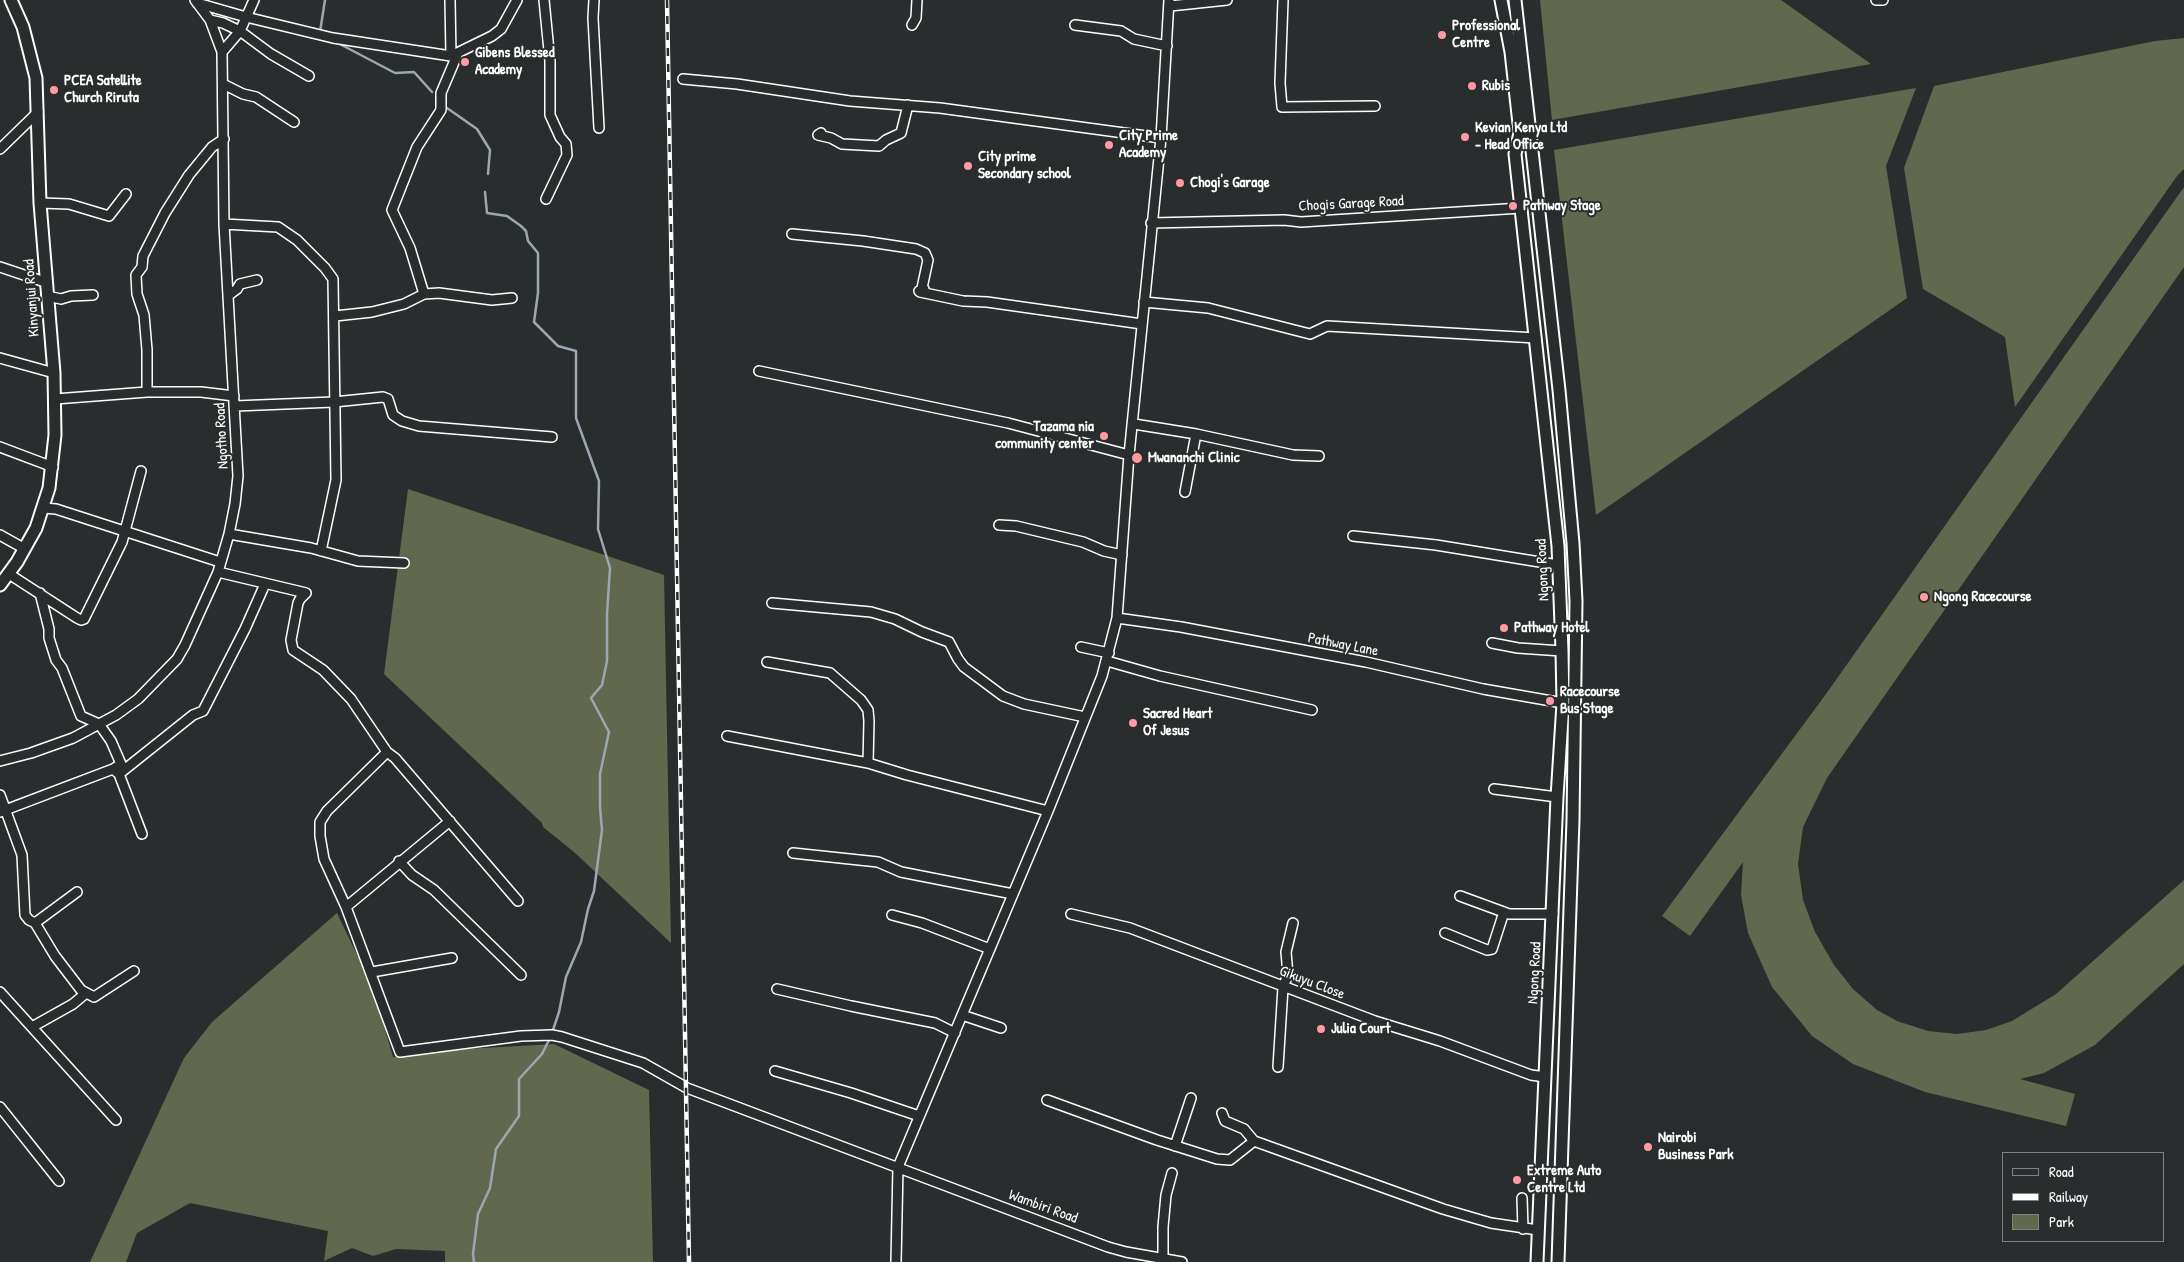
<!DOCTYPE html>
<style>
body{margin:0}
#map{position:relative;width:2184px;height:1262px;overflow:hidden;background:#2a2d2e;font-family:"Patrick Hand",sans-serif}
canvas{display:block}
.legend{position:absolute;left:2002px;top:1152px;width:162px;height:90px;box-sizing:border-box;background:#2a2d2e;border:1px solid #7f8182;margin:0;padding:6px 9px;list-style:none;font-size:15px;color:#fff}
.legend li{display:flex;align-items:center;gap:10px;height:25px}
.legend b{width:25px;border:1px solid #7f8182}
</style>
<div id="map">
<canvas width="2184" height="1262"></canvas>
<ul class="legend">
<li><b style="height:6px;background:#2a2d2e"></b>Road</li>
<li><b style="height:6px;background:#fff"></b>Railway</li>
<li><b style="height:14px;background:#62684e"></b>Park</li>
</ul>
</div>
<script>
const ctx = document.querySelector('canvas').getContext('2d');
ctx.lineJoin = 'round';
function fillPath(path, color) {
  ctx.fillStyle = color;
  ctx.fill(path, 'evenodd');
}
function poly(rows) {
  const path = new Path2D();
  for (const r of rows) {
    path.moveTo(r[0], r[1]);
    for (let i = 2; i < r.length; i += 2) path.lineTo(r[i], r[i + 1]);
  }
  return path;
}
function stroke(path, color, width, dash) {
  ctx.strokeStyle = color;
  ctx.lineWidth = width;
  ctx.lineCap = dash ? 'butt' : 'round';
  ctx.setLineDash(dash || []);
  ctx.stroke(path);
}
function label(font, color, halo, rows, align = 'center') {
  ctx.font = font + ' "Patrick Hand",sans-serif';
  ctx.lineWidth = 4;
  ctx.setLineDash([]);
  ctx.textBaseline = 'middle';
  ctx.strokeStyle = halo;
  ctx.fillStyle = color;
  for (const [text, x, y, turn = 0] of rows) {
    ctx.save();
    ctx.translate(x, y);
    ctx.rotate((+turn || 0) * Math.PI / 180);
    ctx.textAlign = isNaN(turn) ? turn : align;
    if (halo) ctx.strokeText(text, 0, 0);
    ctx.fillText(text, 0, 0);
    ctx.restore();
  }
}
fillPath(poly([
 [1540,0,1781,0,1871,64,1552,120],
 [2184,38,2184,169,2177,176,2015,407,2005,337,1923,289,1904,168,1934,86,2155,41],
 [1916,88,1886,166,1907,298,1596,515,1554,150],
 [2184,187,2184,267,1827,778,1803,827,1798,864,1803,900,1815,932,1834,965,1853,989,1877,1010,1897,1021,1928,1031,1957,1034,1986,1030,2012,1021,2056,994,2184,880,2184,964,2095,1045,2044,1073,2020,1079,2075,1094,2066,1126,1925,1092,1853,1064,1812,1036,1772,987,1748,933,1741,895,1743,862,1690,936,1662,916,1826,694],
 [408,489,664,575,671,943,574,852,543,827,542,823,384,674],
 [337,913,373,988,393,1057,466,1049,554,1044,649,1090,653,1262,445,1262,445,1251,396,1249,373,1256,352,1248,324,1261,328,1231,190,1203,137,1233,126,1262,90,1262,184,1058,212,1022]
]), '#62684e');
stroke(poly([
 [320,32,325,0],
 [336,42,395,73,414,72,432,92],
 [447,108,477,129,490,150,488,174],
 [485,192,487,213,507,216,521,226,526,231,528,241,538,253,538,293,534,322,558,346,576,351,576,418,599,481,598,529,610,568,607,614,607,661,602,685,591,698,609,732,600,774,600,807,602,830,594,891,588,909,581,942,566,977,559,1012,552,1033],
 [474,1262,473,1254,478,1214,490,1188,496,1149,519,1116,519,1079,542,1054,550,1038]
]), '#9da7b0', 2.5);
const minor = poly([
 [450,0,451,56],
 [544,0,550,61,550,115,560,137,566,144,567,155,546,199],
 [594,0,593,18,599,128],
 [1283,0,1280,83,1282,107,1375,106],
 [1876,0,1883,0],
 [197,3,246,17,333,38,451,56,492,36,501,29,517,0],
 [1170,6,1227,0],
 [210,20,223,23,240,31,271,54,309,76],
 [912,25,916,18,917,0],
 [1075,25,1121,31,1134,39,1167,46],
 [222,52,240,31,254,0],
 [683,79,737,84,850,101,940,108,1161,138],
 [223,84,243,94,256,97,294,122],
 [821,133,818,135,831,138,842,144,879,146,886,140,901,133,908,105],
 [0,149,38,112],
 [40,203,69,204,109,216,126,194],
 [1151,223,1284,220,1301,222,1521,208],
 [224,224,278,227,297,240,325,268,333,279,336,480,321,551],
 [792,234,863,241,916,249,925,253,928,260,922,288,924,289,919,291,920,292,963,301,987,302,1142,324],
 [0,267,45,282],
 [424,294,410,248,392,210,417,147,441,110,441,93,458,53],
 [229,295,237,289,240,284,257,280],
 [47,296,61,299,71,296,93,295],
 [1144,302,1208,308,1310,334,1327,326,1536,338],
 [335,316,372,312,404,304,424,294,439,293,492,300,512,298],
 [0,358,54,373],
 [759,371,1008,423,1129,455],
 [147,392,147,350,144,315,137,294,136,275,142,267,143,256,165,213,189,175,212,147,224,139],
 [55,399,147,392,201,392,234,396],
 [235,406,334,402,383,397,388,399,393,415,402,421,419,426,552,437],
 [1134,424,1196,434,1293,455,1319,456],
 [0,447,53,467],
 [1185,492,1196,434],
 [43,508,56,509,220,562],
 [999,525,1016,526,1083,542,1104,551,1122,555],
 [229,534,311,548,358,561,404,563],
 [0,535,25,549],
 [1353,536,1436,545,1558,565],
 [218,572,306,593,300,599,298,603,291,640,293,650,323,670,351,699,387,752,395,758,518,901],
 [9,574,77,618,81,620,84,619,122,542,141,471],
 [40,593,49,629,49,638,56,660,62,668,81,716,99,724,111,741,121,764,113,769,119,774,193,715,203,711,245,629,265,584],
 [772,603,871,612,895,619,922,632,949,642,958,659,964,667,1003,696,1024,704,1085,717],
 [1117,618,1181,627,1366,662,1483,689,1563,703],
 [1492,643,1518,648,1562,651],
 [1081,647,1109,653],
 [1107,661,1160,676,1312,710],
 [767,662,830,673,861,700,868,710,869,721,868,763],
 [727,736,868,763,907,775,1048,811],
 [387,752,327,811,320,822,320,836,324,859,346,907,400,1052,521,1036,552,1035,562,1037,643,1063,687,1088,1108,1247,1126,1252,1182,1262],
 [0,761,31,753,73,738,116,715,138,699,177,659,185,645,218,572,229,534,235,504,238,476,224,224,222,52,210,20,195,0],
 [119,774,142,834],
 [1494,789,1557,797],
 [0,795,22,855,25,915,29,920,35,923],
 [0,812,113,769],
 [793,853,878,862,901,872,1013,894],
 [399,861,412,875,434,890,521,975],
 [77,892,35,923,55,956,81,990,94,997,134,971],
 [1460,896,1509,914,1553,914],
 [346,907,450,821],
 [1071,914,1130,928,1375,1021,1440,1041,1531,1075,1545,1077],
 [892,915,922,923,990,949],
 [1445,933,1487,950,1492,949,1504,912],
 [372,972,452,958],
 [777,989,851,1006,935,1023,955,1033],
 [0,992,116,1120],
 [962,1015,1001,1028],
 [32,1027,73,1004,86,993],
 [1278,1067,1283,987,1288,975,1286,952,1293,923],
 [775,1071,851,1093,919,1116],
 [1047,1100,1157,1140,1217,1159,1230,1160,1254,1141,1443,1209,1491,1223,1538,1230],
 [0,1107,59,1181],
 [1222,1113,1225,1121,1244,1129,1254,1141],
 [1175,1146,1191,1098],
 [1522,1198,1523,1229],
 [1163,1259,1163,1227,1166,1195,1172,1173],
 [896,1262,898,1167,1048,811,1102,676,1117,618,1129,455,1161,138,1169,0]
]);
const major = poly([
 [1501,0,1511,52,1520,133,1515,154,1558,546,1562,651,1563,703,1557,797,1537,1262],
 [1515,0,1559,390,1573,543,1576,601,1573,820,1558,1262],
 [0,585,17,562,36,528,49,488,55,435,54,373,40,203,36,78,23,27,11,0]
]);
stroke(minor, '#fff', 12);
stroke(major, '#fff', 15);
stroke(minor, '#2a2d2e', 9);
stroke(major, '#2a2d2e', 11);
const rail = poly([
 [667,0,689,1262]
]);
stroke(rail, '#fff', 4.5);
stroke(rail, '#2a2d2e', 2.5, [8]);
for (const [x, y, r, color] of [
 [1442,35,5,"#ff9aa2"],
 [465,62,5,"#ff9aa2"],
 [1472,86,5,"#ff9aa2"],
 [54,90,5,"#ff9aa2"],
 [1465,137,5,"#ff9aa2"],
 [1109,145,5,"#ff9aa2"],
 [968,166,5,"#ff9aa2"],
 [1180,183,5,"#ff9aa2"],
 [1513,206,5,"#ff9aa2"],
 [1104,436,5,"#ff9aa2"],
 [1137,458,6,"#ff9aa2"],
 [1924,597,5,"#ff9aa2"],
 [1504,628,5,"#ff9aa2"],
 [1550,701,5,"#ff9aa2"],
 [1133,723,5,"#ff9aa2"],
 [1321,1029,5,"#ff9aa2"],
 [1648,1147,5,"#ff9aa2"],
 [1517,1180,5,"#ff9aa2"]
]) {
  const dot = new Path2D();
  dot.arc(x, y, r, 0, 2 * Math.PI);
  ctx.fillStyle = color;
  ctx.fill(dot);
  stroke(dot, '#2a2d2e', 2);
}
label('bold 15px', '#fff', '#2a2d2e', [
 ["Professional",1452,26],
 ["Centre",1452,43],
 ["Gibens Blessed",475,53],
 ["Academy",475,70],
 ["PCEA Satellite",64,81],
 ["Church Riruta",64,98],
 ["Rubis",1482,86],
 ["Kevian Kenya Ltd",1475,128],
 ["- Head Office",1475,145],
 ["City Prime",1119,136],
 ["Academy",1119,153],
 ["City prime",978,157],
 ["Secondary school",978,174],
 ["Chogi's Garage",1190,183],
 ["Pathway Stage",1523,206],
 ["Tazama nia",1094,427,"right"],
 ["community center",1094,444,"right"],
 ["Mwananchi Clinic",1148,458],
 ["Ngong Racecourse",1934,597],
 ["Pathway Hotel",1514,628],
 ["Racecourse",1560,692],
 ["Bus Stage",1560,709],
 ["Sacred Heart",1143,714],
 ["Of Jesus",1143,731],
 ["Julia Court",1331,1029],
 ["Nairobi",1658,1138],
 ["Business Park",1658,1155],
 ["Extreme Auto",1527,1171],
 ["Centre Ltd",1527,1188]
], 'left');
label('15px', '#fff', '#2a2d2e', [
 ["Chogis Garage Road",1351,204,-3],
 ["Kinyanjui Road",32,298,-94],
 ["Ngotho Road",222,436,-93],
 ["Ngong Road",1543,570,-93],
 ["Pathway Lane",1343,645,11],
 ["Ngong Road",1535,973,-87],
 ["Gikuyu Close",1312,983,21],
 ["Wambiri Road",1043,1207,20]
]);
</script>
